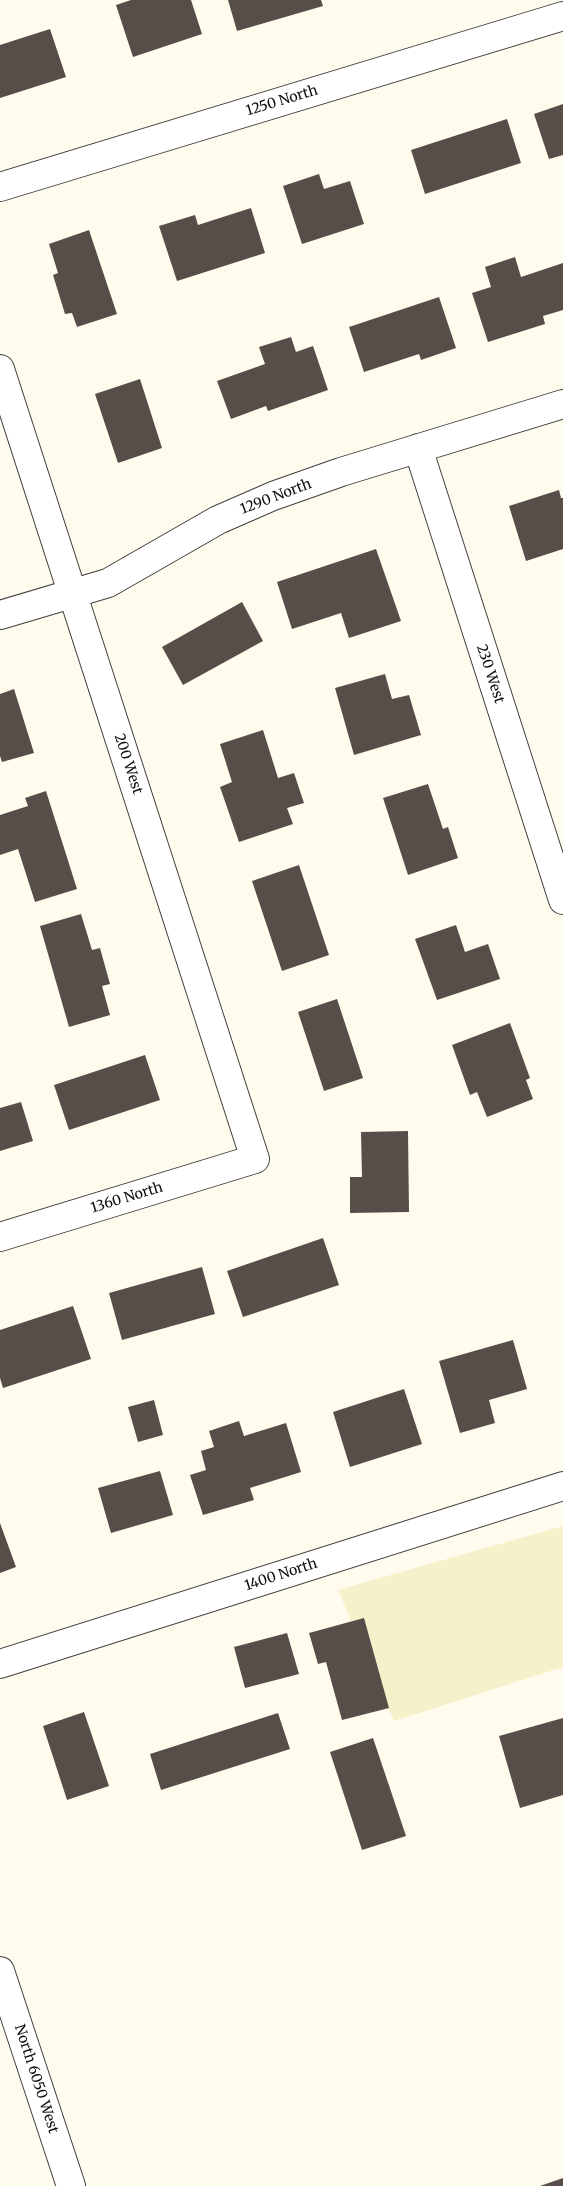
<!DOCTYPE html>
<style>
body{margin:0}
canvas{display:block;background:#fffbed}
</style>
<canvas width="563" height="2186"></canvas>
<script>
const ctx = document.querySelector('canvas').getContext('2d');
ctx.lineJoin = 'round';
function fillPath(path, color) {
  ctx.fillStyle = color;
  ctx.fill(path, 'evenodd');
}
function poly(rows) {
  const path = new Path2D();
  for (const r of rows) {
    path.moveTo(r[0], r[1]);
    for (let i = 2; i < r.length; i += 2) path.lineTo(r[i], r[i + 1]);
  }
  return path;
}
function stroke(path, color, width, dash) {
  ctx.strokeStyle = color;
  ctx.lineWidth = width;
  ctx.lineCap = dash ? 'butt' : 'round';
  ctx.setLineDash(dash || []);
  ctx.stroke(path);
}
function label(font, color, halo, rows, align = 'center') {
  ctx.font = font + ' Merriweather,serif';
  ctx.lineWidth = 5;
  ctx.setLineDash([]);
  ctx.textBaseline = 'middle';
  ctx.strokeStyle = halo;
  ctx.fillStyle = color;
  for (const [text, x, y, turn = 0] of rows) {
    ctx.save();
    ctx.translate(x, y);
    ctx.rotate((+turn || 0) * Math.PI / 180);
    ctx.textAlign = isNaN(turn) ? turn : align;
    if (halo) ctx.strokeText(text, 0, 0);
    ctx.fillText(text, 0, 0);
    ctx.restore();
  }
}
fillPath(poly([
 [563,1526,563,1667,394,1721,338,1590]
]), '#f7f1cb');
fillPath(poly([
 [131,0,191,0,202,34,133,57,116,5],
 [228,0,321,0,323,6,237,31],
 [50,29,66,77,0,98,0,45],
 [563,104,563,155,549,159,534,114],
 [507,119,521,163,425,194,411,150],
 [319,174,324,189,350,181,364,224,302,244,283,186],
 [251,208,265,253,177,281,159,226,195,215,198,225],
 [89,230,117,314,77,327,72,313,65,314,53,275,58,273,49,244],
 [515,257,521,277,563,263,563,310,543,316,545,324,488,342,472,293,491,287,485,267],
 [439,297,456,348,421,360,419,354,364,372,349,327],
 [291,337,296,352,313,346,328,390,268,411,266,406,231,419,217,381,265,364,259,347],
 [140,379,162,448,118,463,95,394],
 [559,490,561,498,563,498,563,549,526,561,509,506],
 [376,549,401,621,349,638,341,613,292,629,277,582],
 [242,602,263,641,183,685,162,647],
 [385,674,392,699,409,695,421,735,354,755,335,688],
 [14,689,34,753,2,762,0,756,0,694],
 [263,730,278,778,294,773,304,803,287,808,293,824,239,842,220,787,232,782,220,744],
 [428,784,443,829,448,827,458,858,408,875,383,798],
 [46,791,77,889,35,902,18,849,0,855,0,815,28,806,25,798],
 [299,865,329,955,282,971,252,881],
 [81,914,92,950,100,948,110,984,102,986,110,1015,69,1027,40,926],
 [456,925,465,952,488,944,500,979,437,1000,415,939],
 [337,999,363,1078,324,1091,298,1012],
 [510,1023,530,1078,526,1080,533,1099,487,1117,477,1092,470,1095,452,1045],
 [145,1055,160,1100,69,1130,54,1085],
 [21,1102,33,1141,0,1151,0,1108],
 [408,1131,409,1212,350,1213,350,1177,362,1177,361,1132],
 [323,1238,339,1285,243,1317,227,1271],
 [202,1267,215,1314,122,1340,109,1293],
 [73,1306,91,1359,3,1388,0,1378,0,1330],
 [513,1340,527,1389,489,1400,495,1423,460,1433,439,1361],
 [404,1389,422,1444,350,1467,333,1412],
 [154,1400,163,1435,138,1442,128,1407],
 [239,1421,244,1436,286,1423,301,1472,250,1488,254,1500,203,1515,190,1475,206,1470,201,1451,214,1447,209,1431],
 [160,1471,173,1515,111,1533,98,1488],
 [0,1523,16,1567,0,1573],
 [364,1618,389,1708,342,1720,326,1662,318,1664,309,1633],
 [287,1633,299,1674,245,1688,234,1647],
 [84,1712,109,1786,67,1800,43,1726],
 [278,1713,290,1749,161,1790,150,1754],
 [563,1718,563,1795,520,1808,499,1736],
 [373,1738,406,1836,362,1850,330,1752],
 [563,2178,563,2186,540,2186]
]), '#574e49');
const minor = poly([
 [0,187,563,16],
 [0,369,255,1159,0,1237],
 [418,448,563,900],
 [0,615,108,583,218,520,273,496,341,472,563,404],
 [0,1664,563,1486],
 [0,1971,71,2186]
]);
stroke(minor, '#404040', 30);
stroke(minor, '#fff', 28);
label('14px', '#0d0d0d', '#fff', [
 ["1250 North",282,101,-17],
 ["1290 North",276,497,-21],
 ["230 West",490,674,72],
 ["200 West",128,764,72],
 ["1360 North",127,1198,-17],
 ["1400 North",281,1575,-18],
 ["North 6050 West",36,2079,72]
]);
</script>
